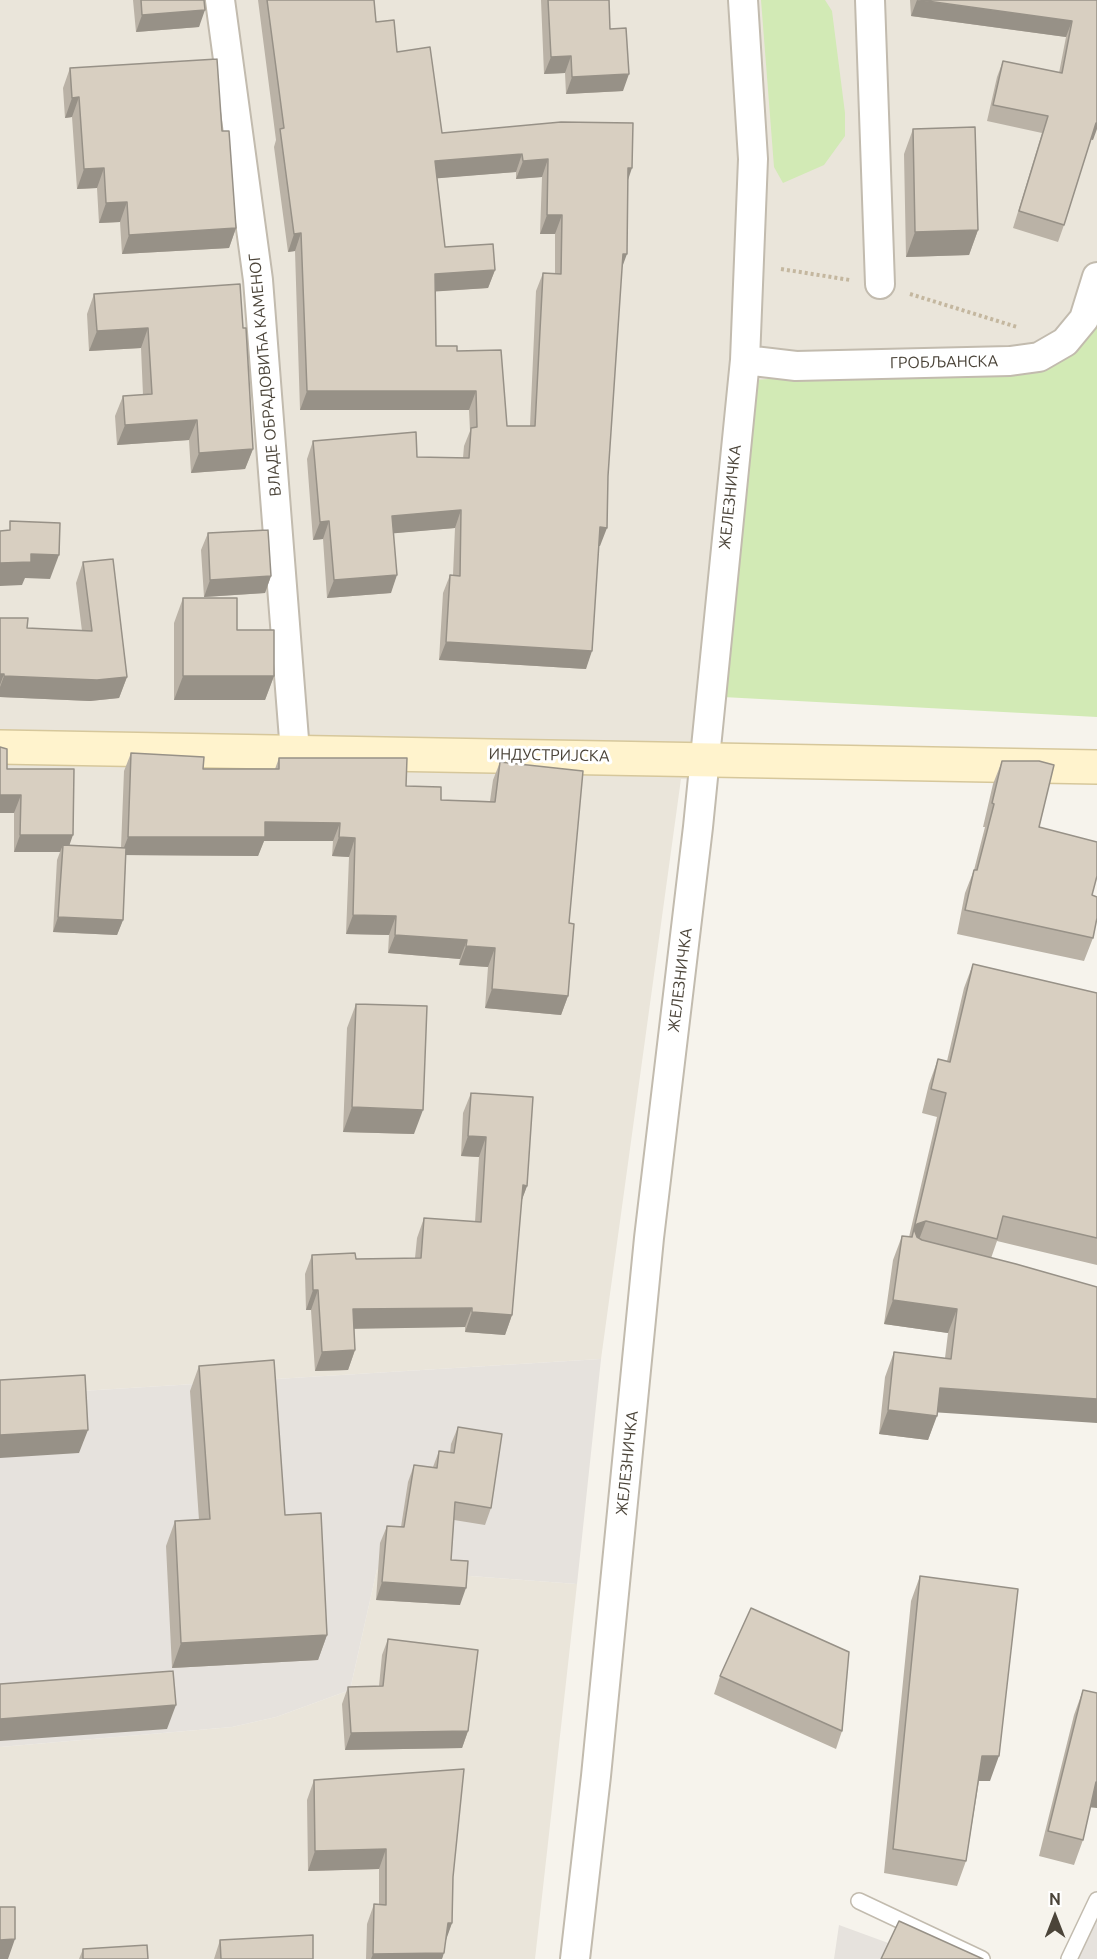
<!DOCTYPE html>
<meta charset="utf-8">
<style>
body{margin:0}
#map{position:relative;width:1097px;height:1959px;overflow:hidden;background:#f6f3ec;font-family:Ubuntu,sans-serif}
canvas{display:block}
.north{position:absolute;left:1025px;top:1887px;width:60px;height:60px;-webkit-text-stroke:4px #fff;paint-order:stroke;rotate:0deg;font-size:16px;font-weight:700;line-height:24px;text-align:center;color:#4b4439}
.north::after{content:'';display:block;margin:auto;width:21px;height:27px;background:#4b4439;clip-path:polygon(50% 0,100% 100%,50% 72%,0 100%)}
</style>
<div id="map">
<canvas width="1097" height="1959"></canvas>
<div class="north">N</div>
</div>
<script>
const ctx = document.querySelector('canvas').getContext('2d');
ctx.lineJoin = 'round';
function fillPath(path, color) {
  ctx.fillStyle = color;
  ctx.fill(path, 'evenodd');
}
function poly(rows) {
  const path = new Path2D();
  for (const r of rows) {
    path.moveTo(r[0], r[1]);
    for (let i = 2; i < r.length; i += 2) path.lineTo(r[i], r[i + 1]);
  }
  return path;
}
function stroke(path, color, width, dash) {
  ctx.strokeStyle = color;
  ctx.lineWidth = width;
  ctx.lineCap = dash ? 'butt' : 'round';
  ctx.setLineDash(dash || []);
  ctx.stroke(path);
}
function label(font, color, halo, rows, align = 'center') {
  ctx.font = font + ' Ubuntu,sans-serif';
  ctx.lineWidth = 6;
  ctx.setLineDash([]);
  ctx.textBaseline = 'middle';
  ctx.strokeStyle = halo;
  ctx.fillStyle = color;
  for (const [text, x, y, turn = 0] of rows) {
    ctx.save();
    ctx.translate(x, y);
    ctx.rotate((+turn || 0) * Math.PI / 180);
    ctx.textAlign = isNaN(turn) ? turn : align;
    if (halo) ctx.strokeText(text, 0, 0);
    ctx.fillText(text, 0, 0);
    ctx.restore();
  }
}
fillPath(poly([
 [0,0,1097,0,1097,325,1074,354,1047,368,745,382,717,780,681,779,601,1359,0,1396],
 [377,1569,577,1584,535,1959,0,1959,0,1747,232,1727,276,1717,350,1690]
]), '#eae5da');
fillPath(poly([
 [601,1359,577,1584,377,1569,350,1690,276,1717,232,1727,0,1747,0,1396],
 [1097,1911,1097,1959,1078,1959],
 [839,1925,932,1959,834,1959]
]), '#e6e2dd');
fillPath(poly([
 [761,0,825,0,832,11,845,113,845,136,824,165,783,183,774,167],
 [1095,325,1097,325,1097,717,723,697,745,381,827,374,1047,368,1074,354]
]), '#d2eab5');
const service = poly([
 [859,1901,982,1959],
 [1069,1959,1097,1900]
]);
const minor = poly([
 [220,0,258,280,295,752],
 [870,0,880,284],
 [745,360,796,366,1010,361,1039,357,1065,342,1084,319,1097,277],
 [575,1959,596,1776,649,1238,698,827,745,360,753,159,743,0]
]);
const secondary = poly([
 [0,747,1097,767]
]);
stroke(service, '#c2bbae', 18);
stroke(minor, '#c2bbae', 32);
stroke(secondary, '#d6c79b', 36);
stroke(poly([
 [781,269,850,280],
 [910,294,1017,327]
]), '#c4b79f', 4, [3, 3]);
stroke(service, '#fff', 15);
stroke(minor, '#fff', 28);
stroke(secondary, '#fff3cd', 33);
fillPath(poly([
 [133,0,204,0,199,27,136,32],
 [258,0,374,0,376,22,397,52,442,133,628,180,600,546,599,546,586,669,439,660,443,593,450,575,453,575,455,528,394,533,391,593,327,598,323,539,313,540,307,459,313,441,417,457,463,458,464,446,470,431,469,410,300,410,295,251,288,252,274,147,276,140],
 [516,172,516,179,542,177,540,234,555,234,555,274,543,273,536,291,530,426,507,426,457,351,436,346,435,291,488,288,495,270,445,247,437,178],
 [541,0,609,0,610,29,623,91,566,94,565,73,544,74],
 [910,0,1097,0,1093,140,1091,139,1064,225,1058,242,1013,228,1042,133,987,121,997,77,1003,61,1059,73,1066,37,911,16],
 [70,68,222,131,236,228,229,248,122,254,120,222,99,223,97,188,77,189,72,117,65,118,63,88],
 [913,129,978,230,969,255,906,257,904,154],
 [94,294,243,328,253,449,245,469,191,473,189,440,117,445,115,416,123,396,143,395,141,348,89,351,87,314],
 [208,533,271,576,265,593,204,597,201,550],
 [83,562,127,677,119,698,90,701,0,697,0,618,27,628,82,631,76,583],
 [183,598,237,630,274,676,265,700,174,700,174,623],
 [131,753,203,769,275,769,279,758,406,786,441,800,490,801,493,780,500,762,569,923,568,996,561,1015,485,1008,488,967,459,965,460,959,388,953,389,935,346,934,349,857,332,856,333,841,264,841,258,856,126,855,123,920,117,935,53,932,57,860,60,852,14,852,14,813,0,813,7,769,70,845,121,848,124,771],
 [1002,761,1039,827,1092,895,1093,938,1084,961,957,934,965,893,974,870,985,827,983,827,993,784],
 [973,964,1097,993,1097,1265,997,1241,928,1440,879,1434,885,1377,894,1352,945,1358,948,1333,884,1324,893,1260,902,1236,909,1237,937,1117,922,1113,929,1084,938,1059,947,1061,964,988],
 [356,1004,414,1134,343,1132,347,1028],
 [471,1093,527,1186,521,1202,512,1315,505,1335,465,1332,465,1327,354,1328,355,1350,348,1370,315,1371,311,1310,306,1310,305,1274,312,1255,356,1259,415,1258,417,1238,424,1218,475,1222,479,1157,461,1156,463,1113],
 [199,1366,285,1515,327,1635,318,1660,172,1668,166,1546,175,1521,199,1520,190,1391],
 [458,1427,491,1508,485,1525,454,1520,451,1560,460,1605,376,1600,380,1543,387,1526,401,1527,408,1482,414,1465,433,1467,439,1451,450,1453,451,1444],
 [920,1576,990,1781,979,1781,966,1861,957,1886,884,1873,911,1601],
 [388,1639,468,1731,462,1748,345,1750,342,1704,348,1687,379,1686,382,1655],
 [720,1676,842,1731,836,1749,714,1694],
 [1083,1690,1083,1840,1074,1865,1039,1856,1074,1715],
 [314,1780,453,1877,452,1923,446,1938,442,1959,366,1959,367,1924,374,1904,379,1904,379,1869,308,1871,307,1800],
 [220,1940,313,1959,214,1959],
 [83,1949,148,1959,79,1959]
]), '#bab2a6');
fillPath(poly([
 [917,0,1072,21,1066,37,911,16],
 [205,10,199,27,136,32,142,15],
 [571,56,565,73,544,74,551,57],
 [629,74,623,91,566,94,572,77],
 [79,97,72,117,65,118,72,98],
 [1096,123,1097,123,1097,129,1093,140,1090,139],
 [522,154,516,172,429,179,435,161],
 [548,159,542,177,516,179,523,161],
 [104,168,97,188,77,189,84,169],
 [628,168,632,168,626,186],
 [127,202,120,222,99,223,106,203],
 [547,215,562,215,555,234,540,234],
 [236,228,229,248,122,254,129,235],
 [978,230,969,255,906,257,915,232],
 [301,233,295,251,288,252,294,234],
 [623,254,627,254,620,273],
 [495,270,488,288,428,292,435,274],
 [148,328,141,348,89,351,97,331],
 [307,391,476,391,469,410,300,410],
 [197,420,189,440,117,445,125,425],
 [253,449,245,469,191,473,199,453],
 [461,510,455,528,386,534,392,516],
 [329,521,323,539,313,540,320,522],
 [600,527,607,528,600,546,593,546],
 [31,554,59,555,50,579,25,578,22,585,0,586,0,563],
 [397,575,391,593,327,598,334,580],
 [271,576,265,593,204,597,210,580],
 [446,642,592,651,586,669,439,660],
 [0,674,4,674,0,685],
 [4,676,127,677,119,698,90,701,0,697,0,687],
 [183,676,274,676,265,700,174,700],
 [0,795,21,795,14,813,0,813],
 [265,822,340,823,333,841,264,841,258,856,121,855,128,837],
 [20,835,73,835,67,852,63,845,60,852,14,852],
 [339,837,355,838,349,857,332,856],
 [353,915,396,916,389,935,346,934],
 [58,917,123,920,117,935,53,932],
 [395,935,467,940,460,959,388,953],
 [466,946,495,948,488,967,459,965],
 [492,989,568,996,561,1015,485,1008],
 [352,1107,423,1110,414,1134,343,1132],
 [468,1136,486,1137,479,1157,461,1156],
 [523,1185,527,1186,520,1205],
 [926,1221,917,1245,914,1229,917,1224],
 [313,1290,318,1290,311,1310,306,1310],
 [893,1300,957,1309,948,1333,884,1324],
 [472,1308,465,1327,346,1329,353,1309],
 [472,1312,512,1315,505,1335,465,1332],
 [355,1350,348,1370,315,1371,322,1352],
 [940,1388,1097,1399,1097,1423,931,1412],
 [888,1410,937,1416,928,1440,879,1434],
 [88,1430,79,1453,0,1458,0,1435],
 [382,1582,466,1588,460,1605,376,1600],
 [327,1635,318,1660,172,1668,181,1643],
 [176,1705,167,1729,0,1741,0,1719],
 [468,1731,462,1748,345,1750,351,1733],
 [982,1756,999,1756,990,1781,973,1781],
 [1096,1782,1097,1782,1097,1808,1087,1807],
 [386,1849,379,1869,308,1871,315,1851],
 [448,1923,452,1923,445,1943],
 [15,1939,8,1959,0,1959,0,1940],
 [444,1953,442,1959,371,1959,373,1954]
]), '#979187');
const building = poly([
 [141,0,204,0,205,10,142,15,141,0],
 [267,0,374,0,376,22,394,20,397,52,430,47,442,133,561,122,633,123,632,168,628,168,627,254,623,254,608,476,607,528,600,527,592,651,446,642,450,575,460,576,461,510,392,516,397,575,334,580,329,521,320,522,313,441,416,432,417,457,469,458,471,428,477,427,476,391,307,391,301,233,294,234,280,129,284,128,267,0],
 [522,154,523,161,548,159,547,215,562,215,561,274,543,273,535,426,507,426,501,350,457,351,457,346,436,346,435,274,495,270,493,244,445,247,435,161,522,154],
 [548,0,609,0,610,29,626,28,629,74,572,77,571,56,551,57,548,0],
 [920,0,1097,0,1097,123,1096,123,1064,225,1019,211,1048,116,993,105,1003,61,1062,73,1072,21,920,0],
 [217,59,222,131,229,131,236,228,129,235,127,202,106,203,104,168,84,169,79,97,72,98,70,68,217,59],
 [975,127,978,230,915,232,913,129,975,127],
 [240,284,243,328,246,328,253,449,199,453,197,420,125,425,123,396,152,394,148,328,97,331,94,294,240,284],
 [10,521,60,523,59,555,31,554,31,562,0,563,0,531,10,530,10,521],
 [268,530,271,576,210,580,208,533,268,530],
 [113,559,127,677,97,680,4,676,4,674,0,674,0,618,28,618,27,628,92,631,83,562,113,559],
 [183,598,237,598,237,630,274,630,274,676,183,676,183,598],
 [0,747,7,749,7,769,74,769,73,835,20,835,21,795,0,795,0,747],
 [131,753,204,757,203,769,279,769,279,758,407,758,406,786,441,787,441,800,495,802,500,762,583,771,569,923,574,924,568,996,492,989,495,948,466,946,467,940,395,935,396,916,353,915,355,838,339,837,340,823,265,822,265,837,128,837,131,753],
 [1002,761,1039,761,1054,765,1039,827,1097,842,1097,876,1092,895,1097,897,1097,918,1093,938,965,910,974,870,977,870,994,804,992,803,1002,761],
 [63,845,126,848,123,920,58,917,63,845],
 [973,964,1097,993,1097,1238,1003,1216,997,1239,926,1221,917,1224,914,1229,917,1237,922,1240,1016,1264,1097,1287,1097,1399,940,1388,937,1416,888,1410,894,1352,951,1359,957,1309,893,1300,902,1236,912,1237,946,1093,931,1089,938,1059,950,1062,973,964],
 [356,1004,427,1006,423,1110,352,1107,356,1004],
 [471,1093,533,1097,527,1186,523,1185,512,1315,472,1312,472,1308,353,1309,355,1350,322,1352,318,1290,313,1290,312,1255,355,1253,356,1259,421,1258,424,1218,481,1222,486,1137,468,1136,471,1093],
 [274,1360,285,1515,321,1513,327,1635,181,1643,175,1521,210,1519,199,1366,274,1360],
 [85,1375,88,1430,0,1435,0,1380,85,1375],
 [458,1427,502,1434,491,1508,455,1502,451,1560,468,1561,466,1588,382,1582,387,1526,404,1527,414,1465,437,1468,439,1451,454,1453,458,1427],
 [920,1576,1018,1589,999,1756,982,1756,966,1861,893,1849,920,1576],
 [751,1608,849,1652,842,1731,720,1676,751,1608],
 [388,1639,478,1650,468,1731,351,1733,348,1687,383,1686,388,1639],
 [173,1671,176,1705,0,1719,0,1684,173,1671],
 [1083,1690,1097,1693,1097,1782,1096,1782,1083,1840,1048,1831,1083,1690],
 [464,1769,453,1877,452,1923,448,1923,444,1953,373,1954,374,1904,386,1905,386,1849,315,1851,314,1780,464,1769],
 [0,1907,15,1907,15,1939,0,1940,0,1907],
 [899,1921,983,1959,881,1959,899,1921],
 [313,1935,313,1959,221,1959,220,1940,313,1935],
 [147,1945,148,1959,83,1959,83,1949,147,1945]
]);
fillPath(building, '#d8cfc1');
stroke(building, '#979187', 1.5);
label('16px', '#4b4439', '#fff', [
 ["ГРОБЉАНСКА",944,362,-1],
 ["ВЛАДЕ ОБРАДОВИЋА КАМЕНОГ",265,375,-95],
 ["ЖЕЛЕЗНИЧКА",730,497,-84],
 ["ИНДУСТРИЈСКА",549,755,1],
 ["ЖЕЛЕЗНИЧКА",680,980,-83],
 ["ЖЕЛЕЗНИЧКА",627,1463,-84]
]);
</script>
